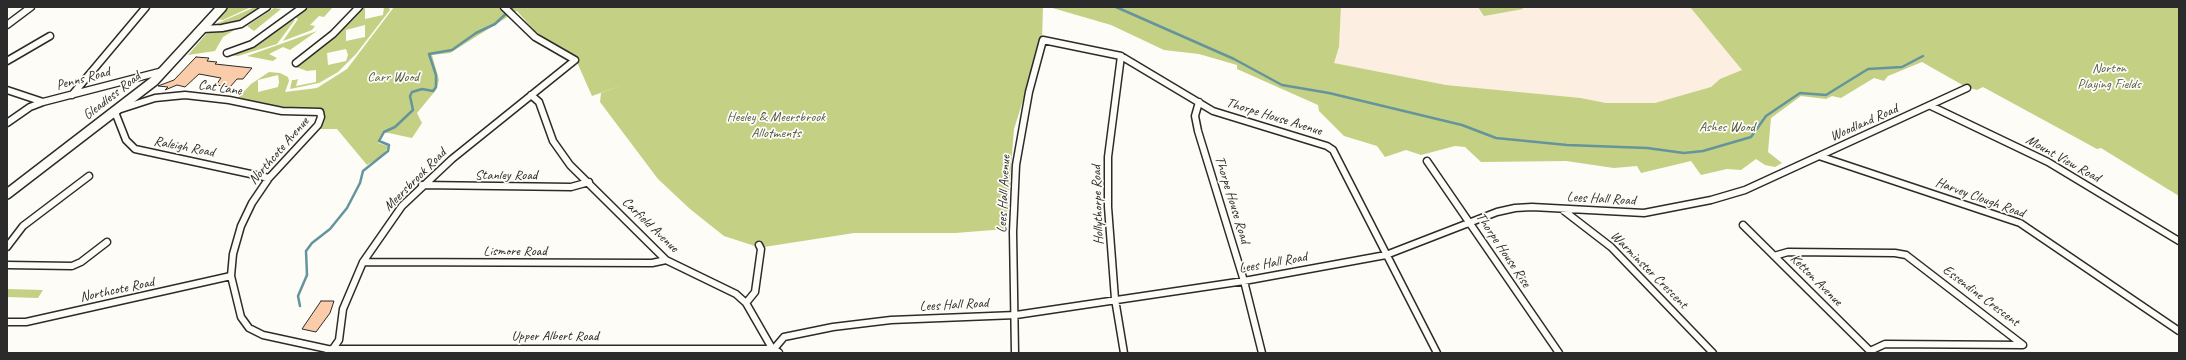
<!DOCTYPE html>
<style>
body{margin:0}
#map{position:relative;width:2186px;height:360px;overflow:hidden;background:#fdfcf7;font-family:Caveat,sans-serif}
canvas{display:block}
.frame{position:absolute;inset:0;border:8px solid #2b2b2b;pointer-events:none}
</style>
<div id="map">
<canvas width="2186" height="360"></canvas>
<div class="frame"></div>
</div>
<script>
const ctx = document.querySelector('canvas').getContext('2d');
ctx.lineJoin = 'round';
function fillPath(path, color) {
  ctx.fillStyle = color;
  ctx.fill(path, 'evenodd');
}
function poly(rows) {
  const path = new Path2D();
  for (const r of rows) {
    path.moveTo(r[0], r[1]);
    for (let i = 2; i < r.length; i += 2) path.lineTo(r[i], r[i + 1]);
  }
  return path;
}
function stroke(path, color, width, dash) {
  ctx.strokeStyle = color;
  ctx.lineWidth = width;
  ctx.lineCap = dash ? 'butt' : 'round';
  ctx.setLineDash(dash || []);
  ctx.stroke(path);
}
function label(font, color, halo, rows, align = 'center') {
  ctx.font = font + ' Caveat,sans-serif';
  ctx.lineWidth = 3.5;
  ctx.setLineDash([]);
  ctx.textBaseline = 'middle';
  ctx.strokeStyle = halo;
  ctx.fillStyle = color;
  for (const [text, x, y, turn = 0] of rows) {
    ctx.save();
    ctx.translate(x, y);
    ctx.rotate((+turn || 0) * Math.PI / 180);
    ctx.textAlign = isNaN(turn) ? turn : align;
    if (halo) ctx.strokeText(text, 0, 0);
    ctx.fillText(text, 0, 0);
    ctx.restore();
  }
}
fillPath(poly([
 [1341,7,1690,7,1742,70,1720,79,1711,87,1655,103,1606,103,1581,98,1446,85,1333,63,1339,47]
]), '#fceee0');
fillPath(poly([
 [227,7,251,7,223,20,217,19],
 [255,7,262,7,240,21,224,24,216,24],
 [307,7,333,7,324,17,319,16,310,25,315,26,312,30,283,41,298,19,295,17],
 [362,7,368,7,365,8,365,19,383,15,384,7,389,7,390,10,356,54,338,72,319,83,290,89,292,80,295,80,298,79,296,86,316,82,316,70,307,71,296,67,326,43,354,18],
 [365,25,365,37,346,41,346,30],
 [346,49,348,55,346,61,328,65,327,53],
 [394,7,1043,7,1042,40,1014,129,1006,229,955,233,854,233,764,247,759,245,758,247,724,236,690,209,658,179,600,102,601,93,628,83,592,96,576,60,535,31,517,11,450,53,432,55,439,80,436,90,417,113,422,123,412,138,384,132,378,143,388,146,384,155,367,165,337,129,317,129,321,111,292,111,237,99,251,84,269,72,280,73,288,77,289,81,285,92,317,88,347,69],
 [278,75,279,82,278,87,258,92,258,80],
 [1049,7,1341,7,1339,47,1334,63,1446,85,1581,98,1606,103,1655,103,1711,87,1720,79,1742,70,1690,7,2179,7,2179,196,2101,148,2097,149,1983,87,1977,90,1966,87,1922,62,1888,76,1884,81,1874,78,1841,98,1832,96,1826,99,1801,96,1771,118,1768,152,1782,163,1775,167,1765,165,1756,159,1741,170,1727,169,1701,175,1691,161,1641,173,1637,166,1614,168,1566,161,1481,162,1465,147,1455,146,1421,155,1406,150,1385,157,1377,146,1344,136,1319,111,1318,105,1237,69,1237,65,1199,54,1164,50,1111,25],
 [1478,7,1522,7,1523,9,1484,16],
 [274,8,281,9,254,31,247,26],
 [293,19,295,20,277,44,238,56,226,55,255,44],
 [241,26,223,37,215,51,188,55,208,32],
 [317,31,290,50,283,47,269,54,277,58,273,61,247,56],
 [7,289,43,290,38,298,7,297]
]), '#c4d083');
stroke(poly([
 [1116,7,1234,59,1282,85,1329,93,1462,125,1496,138,1567,145,1647,148,1684,153,1703,151,1751,137,1766,116,1800,93,1826,95,1868,69,1902,67,1923,56],
 [300,306,298,296,307,275,306,251,312,243,330,229,347,208,360,183,363,171,388,151,389,145,379,141,384,132,395,127,413,110,410,96,412,92,422,89,433,91,436,87,436,75,429,54,452,50,476,33,495,24,513,7]
]), '#65949d', 2.5);
const building = poly([
 [196,57,209,58,207,61,217,62,215,64,252,68,243,79,237,79,230,87,216,85,221,78,199,74,185,87,177,85,165,90,168,87,158,86,174,80,196,57],
 [321,301,334,301,330,313,316,332,302,329,321,301]
]);
fillPath(building, '#fbcca9');
stroke(building, '#2b2b2b', 1);
const minor = poly([
 [7,25,31,7],
 [202,29,222,28,241,24,267,7],
 [227,53,252,44,303,7],
 [1121,56,1108,157,1108,207,1115,299,1124,353],
 [7,61,50,36],
 [296,63,333,34,359,7],
 [7,90,43,102],
 [72,95,146,7],
 [531,95,539,102,553,141,570,165,666,260,736,294,746,303,773,350,784,337,833,327,891,320,1016,315,1244,281,1386,255,1497,212,1515,208,1532,207,1644,213,1711,200,1745,190,1967,88],
 [1199,102,1195,116,1198,131,1244,281,1262,353],
 [1931,106,2048,162,2179,241],
 [121,109,155,98,185,95,229,100,282,111,320,112,321,117,318,125,269,178,252,203,241,226,233,254,231,276,241,317,249,328,263,335,332,350,339,340,343,309,363,262,402,206,452,159,575,60,535,37,504,7],
 [115,112,126,140,135,149,269,178],
 [7,123,30,107,43,102,163,71],
 [1819,156,2020,223,2179,331],
 [1427,161,1559,353],
 [422,185,571,187,589,182],
 [1563,210,1611,247,1713,353],
 [1743,225,1872,353],
 [7,247,23,226,89,176],
 [1774,256,1788,252,1895,253,1906,255,2023,345,1885,344,1870,351],
 [363,262,652,263,666,260],
 [7,265,72,266,81,262,107,242],
 [746,303,755,292,761,249,759,245],
 [7,322,26,322,231,276],
 [1015,353,1013,232,1016,165,1029,92,1043,40,1121,56,1213,111,1327,146,1333,150,1437,353]
]);
const tertiary = poly([
 [329,353,332,350,773,350,778,353]
]);
const secondary = poly([
 [7,194,154,81,222,7]
]);
stroke(minor, '#2b2b2b', 9);
stroke(tertiary, '#2b2b2b', 11);
stroke(secondary, '#2b2b2b', 12);
stroke(minor, '#fdfcf7', 6);
stroke(tertiary, '#fdfcf7', 8);
stroke(secondary, '#fdfcf7', 9);
label('14px', '#595d45', '#fdfcf7', [
 ["Norton",2109,68],
 ["Playing Fields",2109,84],
 ["Carr Wood",393,77],
 ["Heeley & Meersbrook",776,117],
 ["Allotments",776,133],
 ["Ashes Wood",1727,127]
]);
label('14px', '#2b2b2b', '#fdfcf7', [
 ["Penns Road",83,79,-15],
 ["Cat Lane",220,88,8],
 ["Gleadless Road",112,96,-38],
 ["Thorpe House Avenue",1274,117,17],
 ["Woodland Road",1864,123,-24],
 ["Raleigh Road",184,147,11],
 ["Northcote Avenue",279,151,-49],
 ["Mount View Road",2063,159,29],
 ["Stanley Road",506,175],
 ["Meersbrook Road",415,180,-45],
 ["Lees Hall Avenue",1004,194,-87],
 ["Harvey Clough Road",1980,198,20],
 ["Lees Hall Road",1601,199,3],
 ["Thorpe House Road",1232,200,73],
 ["Hollythorpe Road",1098,205,-92],
 ["Carfield Avenue",650,225,44],
 ["Thorpe House Rise",1503,250,56],
 ["Lismore Road",515,251],
 ["Lees Hall Road",1273,263,-10],
 ["Warminster Crescent",1649,270,45],
 ["Ketton Avenue",1816,280,45],
 ["Northcote Road",117,290,-12],
 ["Essendine Crescent",1981,296,37],
 ["Lees Hall Road",954,305,-3],
 ["Upper Albert Road",555,336]
]);
</script>
